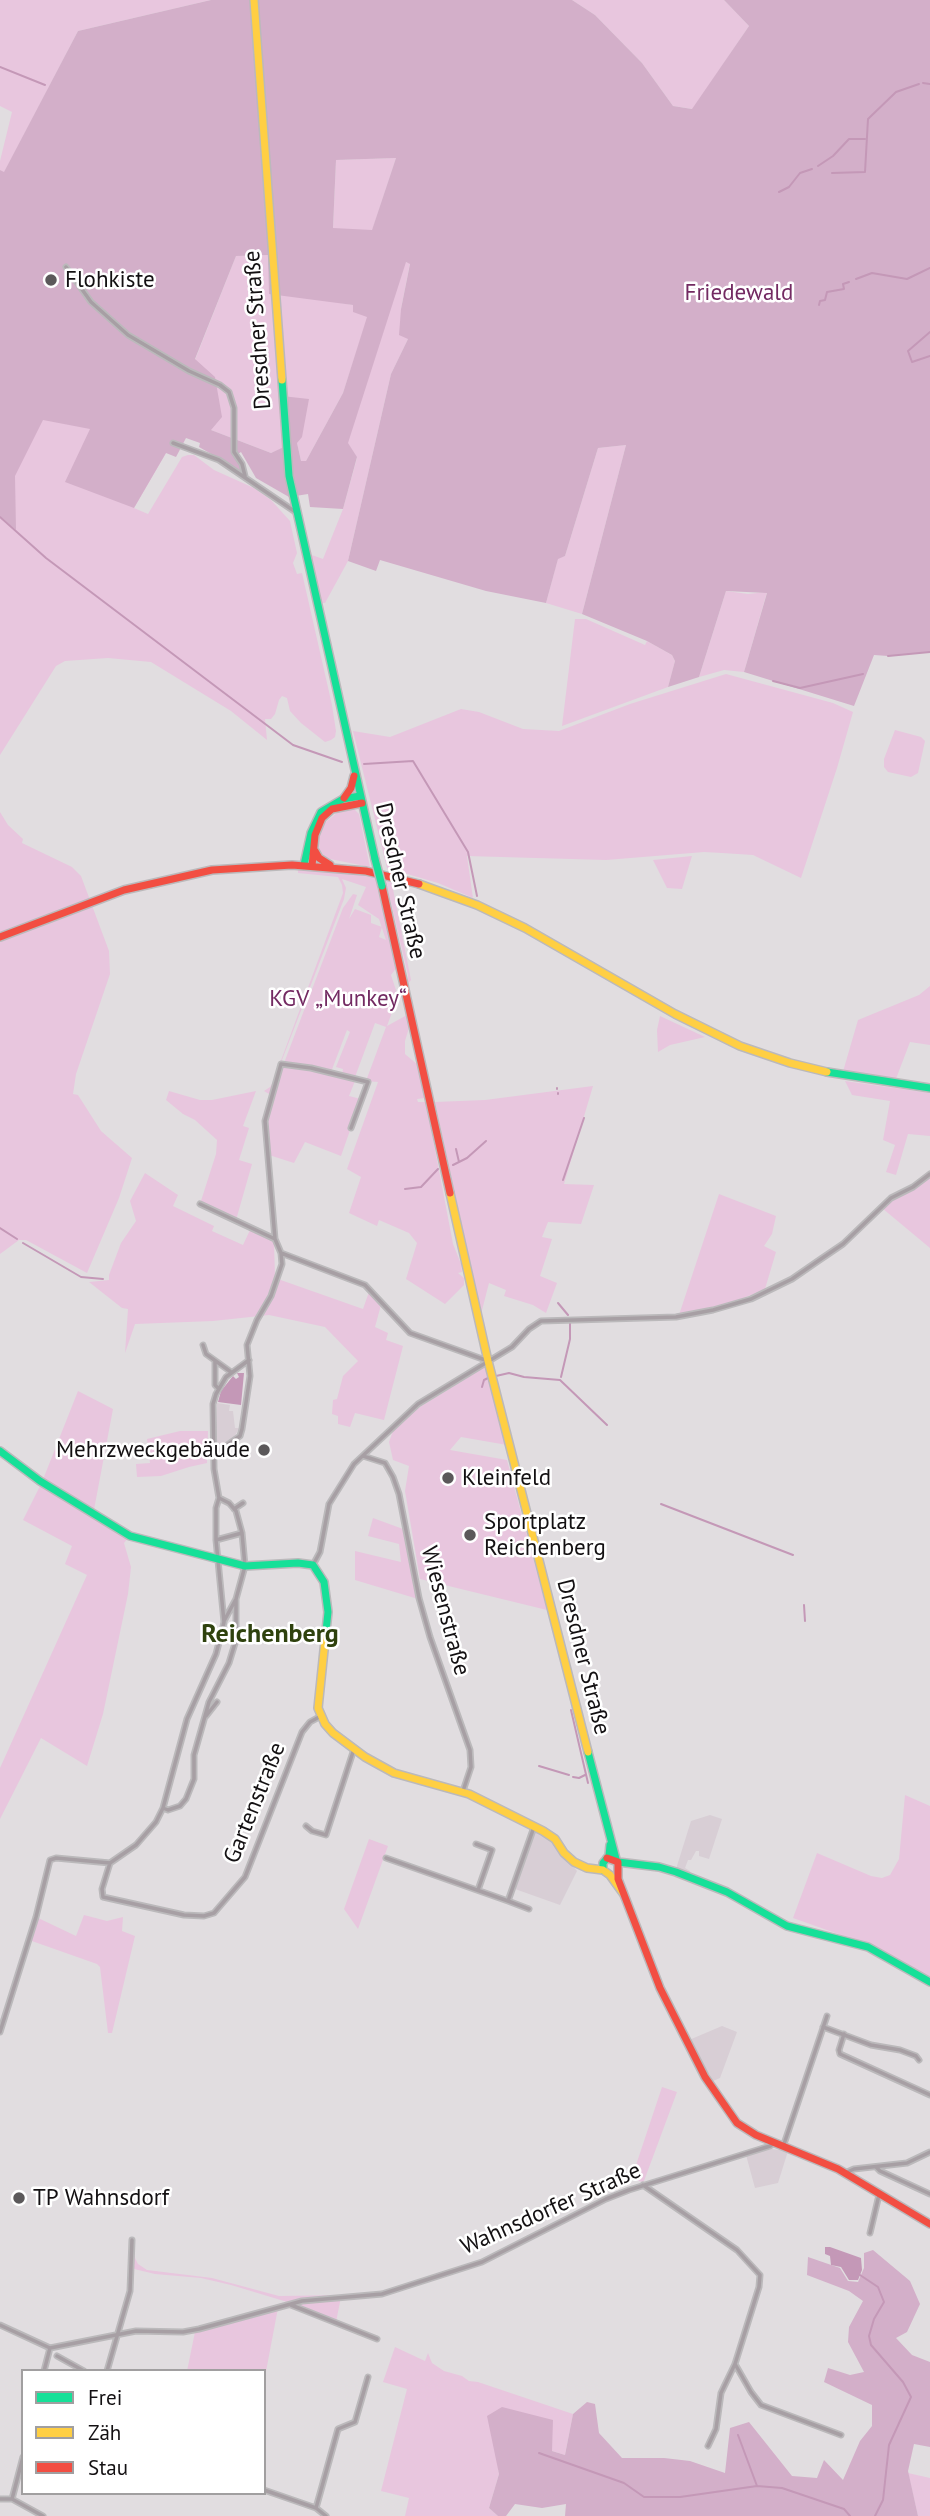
<!DOCTYPE html>
<meta charset="utf-8">
<style>
body{margin:0}
#map{position:relative;width:930px;height:2516px;overflow:hidden;background:#e1dde0;font-family:"PT Sans",sans-serif}
canvas{display:block}
.legend{position:absolute;left:21px;top:2369px;width:245px;height:126px;box-sizing:border-box;background:#fff;border:2px solid #a19fa0;margin:0;padding:9px 12px;list-style:none;font-size:21px;color:#131012}
.legend li{display:flex;align-items:center;gap:14px;height:35px}
.legend b{width:35px;border:2px solid #a19fa0}
</style>
<div id="map">
<canvas width="930" height="2516"></canvas>
<ul class="legend">
<li><b style="height:9px;background:#16e098"></b>Frei</li>
<li><b style="height:9px;background:#ffcf43"></b>Zäh</li>
<li><b style="height:9px;background:#f24e42"></b>Stau</li>
</ul>
</div>
<script>
const ctx = document.querySelector('canvas').getContext('2d');
ctx.lineJoin = 'round';
function fillPath(path, color) {
  ctx.fillStyle = color;
  ctx.fill(path, 'evenodd');
}
function poly(rows) {
  const path = new Path2D();
  for (const r of rows) {
    path.moveTo(r[0], r[1]);
    for (let i = 2; i < r.length; i += 2) path.lineTo(r[i], r[i + 1]);
  }
  return path;
}
function stroke(path, color, width, dash) {
  ctx.strokeStyle = color;
  ctx.lineWidth = width;
  ctx.lineCap = dash ? 'butt' : 'round';
  ctx.setLineDash(dash || []);
  ctx.stroke(path);
}
function label(font, color, halo, rows, align = 'center') {
  ctx.font = font + ' "PT Sans",sans-serif';
  ctx.lineWidth = 5;
  ctx.setLineDash([]);
  ctx.textBaseline = 'middle';
  ctx.strokeStyle = halo;
  ctx.fillStyle = color;
  for (const [text, x, y, turn = 0] of rows) {
    ctx.save();
    ctx.translate(x, y);
    ctx.rotate((+turn || 0) * Math.PI / 180);
    ctx.textAlign = isNaN(turn) ? turn : align;
    if (halo) ctx.strokeText(text, 0, 0);
    ctx.fillText(text, 0, 0);
    ctx.restore();
  }
}
fillPath(poly([
 [217,1403,230,1405,229,1411,233,1411,235,1428,239,1428,235,1436,217,1451,215,1449],
 [710,1815,722,1819,709,1859,699,1856,699,1851,696,1851,691,1860,688,1860,685,1868,690,1871,691,1875,676,1869,691,1821],
 [534,1832,547,1836,577,1871,560,1905,515,1889],
 [722,2026,737,2032,720,2078,713,2081,689,2040],
 [772,2149,788,2151,778,2183,755,2188,746,2155]
]), '#d8ced5');
fillPath(poly([
 [0,0,211,0,78,31,4,173,0,170,0,161,12,112,0,106],
 [572,0,724,0,749,26,693,109,673,106,642,63,595,15],
 [396,158,372,231,333,229,336,160],
 [0,238,166,453,134,508,148,514,182,457,188,455,194,455,214,470,254,488,271,500,290,521,297,553,293,563,297,574,302,573,332,705,336,731,335,737,331,740,325,742,301,723,290,711,287,698,282,696,279,700,275,714,271,719,265,719,267,740,231,711,151,662,108,658,65,661,56,666,0,755],
 [268,255,318,299,353,305,368,317,343,393,306,461,301,461,297,443,271,453,211,430,195,360,236,256],
 [405,262,410,263,401,309,408,339,391,374,348,561,325,603,322,603,309,554,323,559,343,509,357,458,347,443],
 [626,445,582,614,546,603,558,558,565,556,598,448],
 [726,591,748,594,767,592,744,672,724,670,699,677],
 [575,619,586,619,645,645,647,641,672,655,675,661,668,687,562,726],
 [726,674,833,703,853,712,837,768,801,878,753,855,722,853,704,852,606,860,467,856,473,898,438,883,387,868,353,731,390,737,461,709,479,712,523,729,559,731,630,704],
 [895,730,921,737,925,741,918,773,911,777,888,772,884,767,884,759],
 [347,810,355,810,359,814,370,867,330,859,324,856,319,849,318,835,322,825,338,812],
 [0,812,8,825,23,839,22,843,72,867,81,876,109,951,110,974,76,1074,73,1094,78,1095,101,1131,132,1158,119,1198,87,1273,26,1240,19,1240,0,1254],
 [692,856,682,889,667,888,653,860],
 [298,869,341,871,391,879,411,980,407,985,408,975,387,886,377,887,397,967,391,975,398,996,387,1026,407,1015,409,1028,405,1041,405,1054,418,1065,425,1098,417,1099,418,1102,426,1102,453,1244,461,1264,462,1272,458,1273,464,1278,464,1285,445,1304,406,1279,417,1243,409,1233,379,1220,377,1226,349,1213,361,1177,347,1169,378,1082,366,1081,386,1027,375,1023,355,1077,342,1074,343,1069,336,1067,350,1032,347,1030,331,1072,284,1063,343,908,353,894,357,895,349,919,355,909,371,915,371,923,382,927,379,937,386,940,379,919,358,905,366,887,342,879,346,888,344,899,280,1065,272,1092,269,1094,264,1091,270,1087,273,1082,343,893,342,885,338,877,298,873],
 [930,986,930,1045,910,1042,894,1084,842,1075,858,1020,919,995],
 [660,1016,705,1037,670,1045,658,1052,657,1030],
 [288,1066,355,1081,349,1096,361,1099,341,1156,305,1142,294,1163,269,1155,267,1123,269,1119,267,1118,281,1069],
 [845,1081,930,1093,930,1136,908,1134,896,1175,886,1172,895,1145,883,1140,890,1101,852,1095],
 [593,1086,564,1184,594,1185,581,1224,548,1222,542,1237,552,1239,540,1276,557,1283,546,1313,533,1305,504,1296,506,1290,489,1283,481,1314,435,1102,485,1100],
 [169,1091,200,1100,212,1100,256,1091,243,1126,249,1128,239,1160,252,1164,236,1220,200,1204,216,1154,217,1140,195,1120,183,1114,166,1100],
 [145,1173,178,1195,173,1206,214,1226,212,1231,243,1245,250,1230,274,1242,275,1278,363,1309,369,1292,381,1305,375,1327,388,1333,386,1340,403,1346,384,1420,355,1413,350,1427,338,1424,338,1416,332,1414,333,1400,337,1399,343,1376,358,1361,325,1327,269,1315,213,1321,135,1324,125,1353,128,1309,122,1308,89,1282,109,1280,109,1275,121,1243,136,1221,130,1201],
 [930,1174,930,1248,882,1208,893,1197,910,1189],
 [719,1194,776,1216,772,1234,764,1246,776,1252,765,1289,734,1302,679,1315],
 [483,1368,487,1368,507,1445,461,1437,450,1450,507,1460,547,1610,420,1579,405,1491,409,1466,393,1460,389,1442,394,1428,415,1410],
 [78,1391,113,1409,93,1515,130,1536,124,1543,131,1567,128,1594,103,1714,87,1766,41,1738,0,1819,0,1768,87,1575,65,1564,72,1546,23,1520,42,1482],
 [180,1431,208,1431,207,1463,189,1467,161,1476,137,1477,136,1464,150,1463,147,1439],
 [373,1518,403,1529,418,1599,355,1580,355,1551,401,1562,399,1544,368,1536],
 [905,1795,930,1806,930,1980,872,1946,793,1918,817,1853,871,1876,882,1878,890,1875,899,1859],
 [369,1839,388,1846,358,1929,344,1909],
 [84,1915,107,1921,123,1917,122,1931,135,1936,112,2033,108,2033,100,1967,97,1964,29,1940,36,1917,76,1936],
 [662,2087,677,2092,644,2181,642,2182,634,2179,633,2174],
 [129,2243,134,2243,135,2258,138,2264,147,2270,212,2278,279,2296,350,2295,341,2297,336,2322,284,2301,231,2285,201,2278,155,2274,130,2268],
 [278,2308,264,2382,264,2371,187,2371,195,2332],
 [395,2347,425,2361,428,2353,432,2363,444,2371,462,2376,469,2381,478,2382,573,2414,565,2455,552,2451,497,2458,499,2474,489,2508,498,2516,405,2516,409,2498,381,2491,407,2389,383,2382],
 [908,2473,930,2478,930,2516,918,2516]
]), '#e8c6de');
fillPath(poly([
 [211,0,572,0,595,15,642,63,673,106,692,109,749,26,724,0,930,0,930,652,888,656,874,655,854,706,744,672,767,593,726,591,699,677,668,687,675,661,672,655,647,641,582,614,626,445,598,448,565,556,558,559,546,603,486,591,380,560,376,571,348,561,391,374,408,339,399,335,401,309,410,264,406,262,348,443,357,457,343,509,310,507,308,494,289,497,256,478,241,452,235,456,241,464,241,471,199,447,200,443,186,438,176,457,166,453,134,508,65,482,90,429,43,420,15,476,16,530,0,516,0,170,4,172,78,31],
 [396,158,372,230,333,228,336,160],
 [268,255,269,294,353,305,353,312,367,317,343,393,306,461,301,461,297,443,302,437,309,399,282,396,286,446,271,453,211,430,222,417,215,377,195,359,236,256],
 [873,2250,910,2281,920,2304,907,2332,896,2338,912,2355,930,2362,930,2447,914,2444,908,2471,918,2516,565,2516,566,2504,542,2508,515,2504,506,2516,498,2516,489,2508,499,2474,487,2416,502,2407,553,2420,552,2451,565,2455,573,2414,587,2402,595,2404,599,2433,622,2458,664,2458,690,2461,725,2473,730,2428,749,2422,792,2476,817,2478,824,2460,843,2480,860,2441,872,2426,872,2405,824,2382,828,2368,850,2375,864,2372,848,2342,849,2327,863,2301,849,2291,807,2275,808,2257,840,2268,848,2281,858,2282,864,2268,864,2253]
]), '#d3afc9');
fillPath(poly([
 [237,1373,244,1373,241,1405,218,1402,221,1391,233,1376,236,1379,239,1377],
 [825,2247,830,2247,861,2258,862,2270,858,2280,849,2280,841,2267,831,2265,830,2256,825,2254]
]), '#c498b7');
stroke(poly([
 [0,67,45,85],
 [923,83,930,84],
 [818,166,833,156,849,139,865,139],
 [832,173,865,172,868,119,896,92,919,84],
 [779,192,789,187,800,173,812,169],
 [856,279,872,273,907,279,930,268],
 [819,305,820,301,825,300,827,292,844,289,843,284,849,282],
 [930,332,908,351,912,362,930,356],
 [0,517,46,558,293,745,342,762],
 [888,656,930,652],
 [773,681,800,688,863,674],
 [364,764,413,761,468,852,477,896],
 [557,1088,557,1089],
 [558,1093,558,1094],
 [456,1149,459,1162],
 [453,1165,467,1158,486,1141],
 [563,1180,584,1118],
 [405,1189,421,1187,438,1169],
 [0,1228,17,1239],
 [23,1243,81,1277,103,1279],
 [558,1303,568,1315],
 [496,1376,509,1373,524,1377,560,1380,607,1425],
 [561,1377,570,1339,570,1323],
 [482,1387,484,1380,488,1378],
 [661,1504,793,1555],
 [804,1605,805,1621],
 [571,1710,588,1783],
 [539,1766,569,1775],
 [573,1777,579,1778,585,1775],
 [860,2275,878,2287,884,2302,874,2319,869,2336,871,2345,903,2382,911,2397,889,2445,883,2500,875,2516],
 [738,2435,757,2486,782,2488,844,2509,850,2516],
 [539,2453,624,2483,644,2497,680,2497,757,2486]
]), '#c498b7', 2);
const street = poly([
 [66,267,91,302,128,335,189,371,220,385,229,392,234,408,234,452,242,464,245,476],
 [173,443,219,460,297,513],
 [200,1204,275,1239],
 [281,1253,365,1285,410,1333,488,1361],
 [203,1345,206,1354,231,1372],
 [249,1360,226,1377,216,1394,213,1404,214,1469,219,1498,216,1508,216,1540,224,1622,221,1635,216,1654,187,1719,163,1808,156,1822,136,1845,110,1863,102,1889,103,1897,184,1915,204,1916,214,1913,245,1877,302,1732,310,1722,321,1716],
 [215,1361,215,1385,218,1388],
 [213,1455,240,1436,242,1429,250,1376,247,1345,257,1320,271,1296,282,1264,281,1253,275,1239,265,1121,281,1064,311,1068,368,1082,351,1128],
 [363,1456,385,1463,393,1477,399,1494,419,1598,430,1637,470,1750,471,1767,463,1791],
 [219,1498,229,1503,236,1511,242,1533,245,1566,236,1599,224,1621],
 [234,1509,243,1503],
 [216,1540,242,1533],
 [313,1565,320,1552,329,1504,354,1464,418,1404,512,1347,529,1329,541,1321,676,1317,713,1310,751,1299,792,1279,818,1261,843,1244,891,1198,913,1187,930,1174],
 [206,1716,217,1702],
 [163,1808,168,1810,180,1806,186,1799,194,1779,194,1755,209,1702,229,1663,236,1640,236,1599],
 [306,1826,312,1831,326,1835,354,1749],
 [476,1844,492,1850,478,1890],
 [386,1858,508,1901,534,1827],
 [508,1901,529,1909],
 [823,2027,871,2045,900,2050,916,2056,919,2060],
 [0,2032,36,1917,50,1860,56,1858,110,1863],
 [844,2034,839,2050,840,2054,930,2095],
 [783,2147,827,2016],
 [876,2167,880,2171,930,2194],
 [845,2173,854,2169,907,2163,930,2152],
 [643,2185,737,2250,760,2275,759,2287,735,2364,721,2393,716,2429,708,2446],
 [870,2233,879,2195],
 [291,2305,377,2339],
 [0,2325,50,2348],
 [50,2348,136,2331,183,2332,199,2329,302,2301,382,2294,482,2262,606,2199,629,2190,770,2146,774,2143],
 [57,2356,84,2371],
 [735,2364,751,2392,761,2405,841,2435],
 [44,2371,50,2348],
 [107,2371,130,2291,132,2240],
 [264,2490,316,2508,326,2516],
 [0,2499,12,2499,43,2516],
 [12,2499,23,2457],
 [316,2508,338,2429,355,2422,368,2377]
]);
const fast = poly([
 [282,380,289,476,375,859],
 [304,865,311,833,321,812,343,799,360,796],
 [827,1072,930,1088],
 [0,1451,40,1481,130,1536,245,1566,298,1563,313,1565,324,1582,328,1612,326,1631],
 [588,1752,616,1859],
 [618,1862,659,1867,676,1872,727,1892,787,1926,868,1947,930,1982],
 [603,1870,603,1863,609,1856,610,1845]
]);
const slow = poly([
 [254,0,282,380],
 [419,884,477,905,525,928,675,1014,740,1046,790,1063,827,1072],
 [450,1193,488,1361,588,1752],
 [326,1631,318,1708,325,1724,333,1733,365,1757,394,1773,469,1794,543,1831,555,1839,564,1853,574,1862,587,1868,603,1870,610,1875,623,1893]
]);
const jam = poly([
 [344,798,351,788,354,776],
 [315,851,319,858,330,865],
 [312,866,315,835,322,818,332,809,362,803],
 [382,886,450,1193],
 [0,937,124,890,212,870,292,865,366,871,419,884],
 [607,1858,618,1862,618,1879,660,1988,705,2077,737,2123,756,2135,838,2169,930,2224]
]);
stroke(street, '#bbb9bb', 7);
stroke(fast, '#bbb9bb', 10);
stroke(slow, '#bbb9bb', 10);
stroke(jam, '#bbb9bb', 10);
stroke(street, '#a79fa4', 3.5);
stroke(fast, '#16e098', 7);
stroke(slow, '#ffcf43', 7);
stroke(jam, '#f24e42', 7);
const fastBridge = poly([
 [375,859,382,886]
]);
stroke(fastBridge, '#bbb9bb', 10, []);
stroke(fastBridge, '#16e098', 7);
for (const [x, y, r, color] of [
 [51,280,7,"#5b585a"],
 [264,1450,7,"#5b585a"],
 [448,1478,7,"#5b585a"],
 [470,1535,7,"#5b585a"],
 [19,2198,7,"#5b585a"]
]) {
  const dot = new Path2D();
  dot.arc(x, y, r, 0, 2 * Math.PI);
  ctx.fillStyle = color;
  ctx.fill(dot);
  stroke(dot, '#fff', 2.5);
}
label('23px', '#131012', '#fff', [
 ["Flohkiste",65,280],
 ["Mehrzweckgebäude",250,1450,"right"],
 ["Kleinfeld",462,1478],
 ["Sportplatz",484,1522],
 ["Reichenberg",484,1548],
 ["TP Wahnsdorf",33,2198]
], 'left');
label('23px', '#732a62', '#fff', [
 ["Friedewald",739,293],
 ["KGV „Munkey“",338,999]
]);
label('23px', '#131012', '#fff', [
 ["Dresdner Straße",258,330,-94],
 ["Dresdner Straße",400,881,77],
 ["Wiesenstraße",445,1611,75],
 ["Dresdner Straße",583,1657,76],
 ["Gartenstraße",255,1803,-68],
 ["Wahnsdorfer Straße",551,2209,-24]
]);
label('bold 26px', '#2f420e', '#fff', [
 ["Reichenberg",270,1635]
]);
</script>
